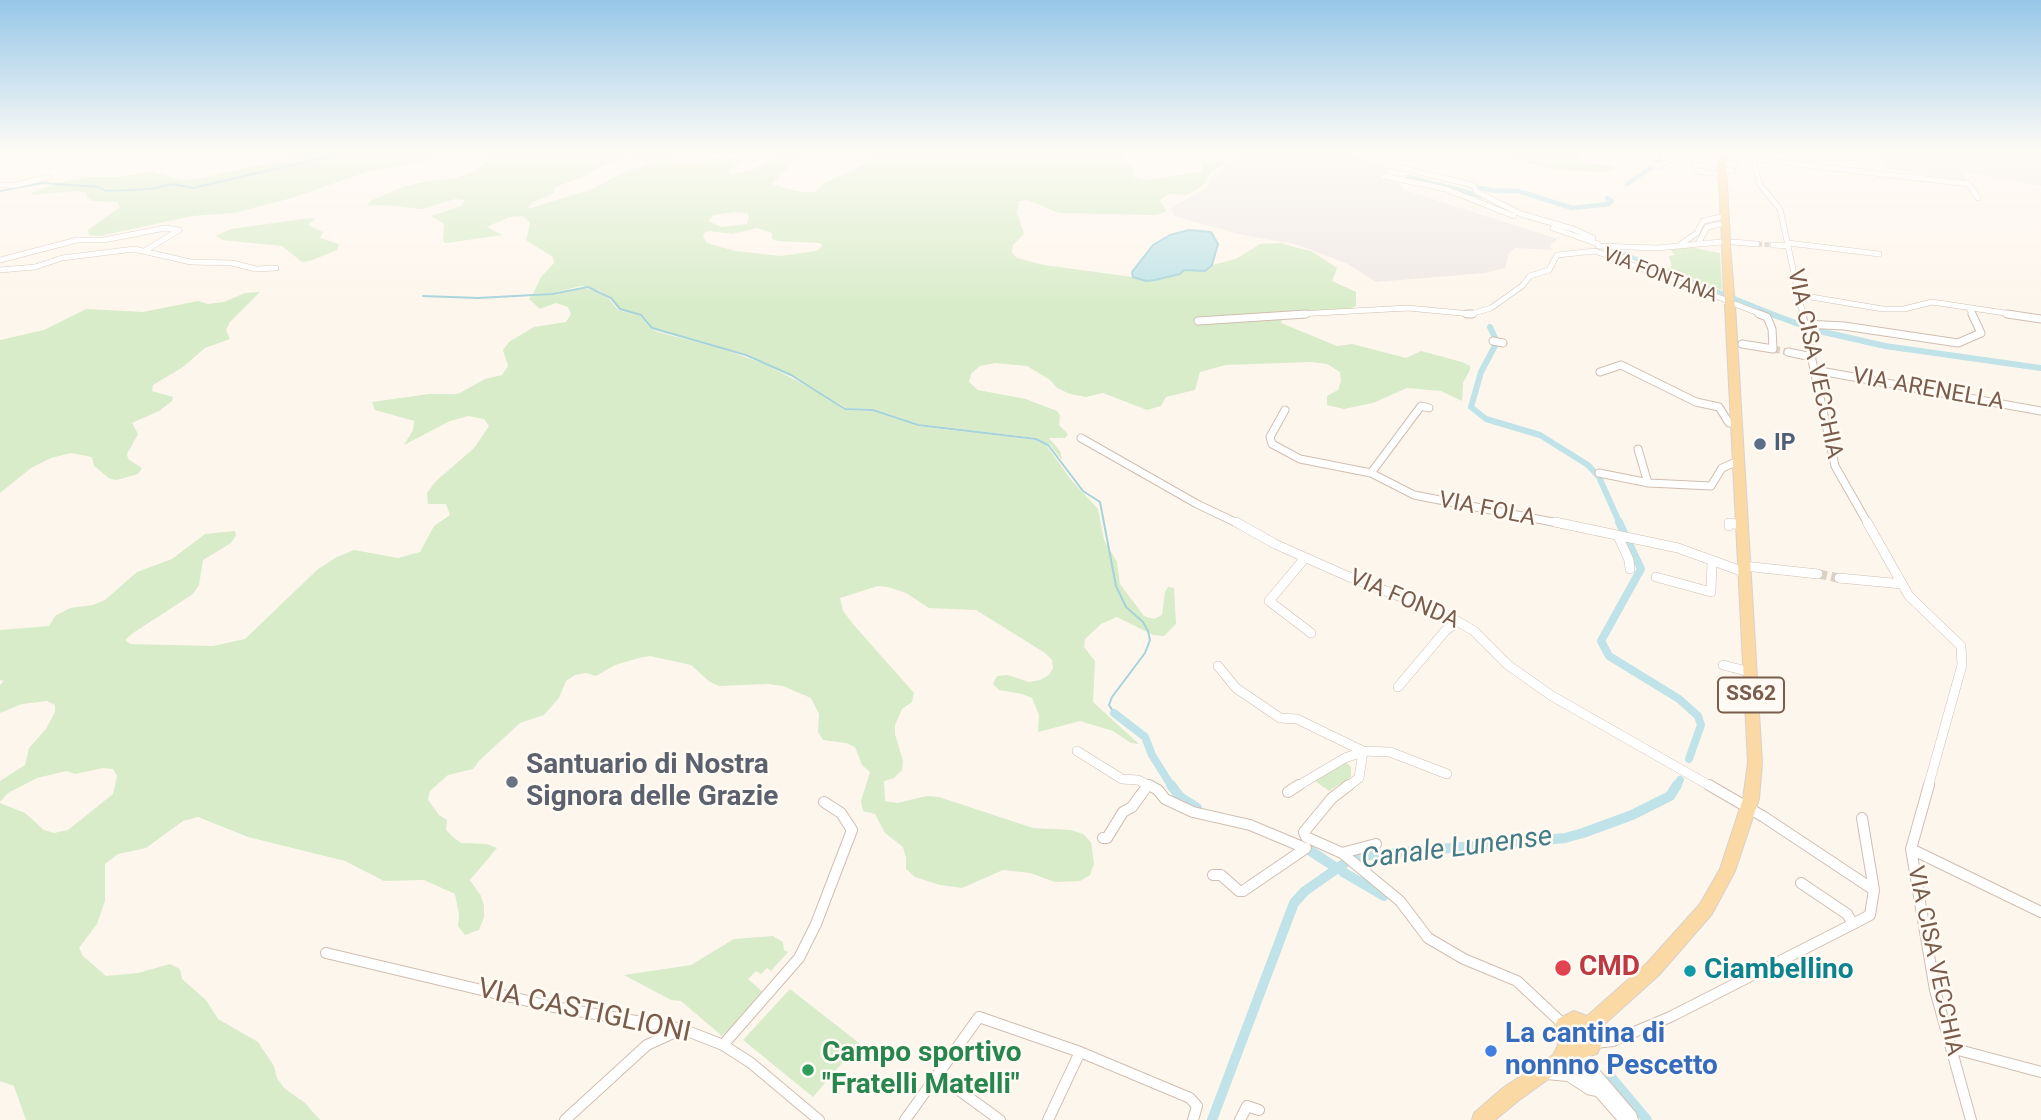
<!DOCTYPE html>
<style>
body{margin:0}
canvas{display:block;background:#fdf6ec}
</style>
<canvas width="2041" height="1120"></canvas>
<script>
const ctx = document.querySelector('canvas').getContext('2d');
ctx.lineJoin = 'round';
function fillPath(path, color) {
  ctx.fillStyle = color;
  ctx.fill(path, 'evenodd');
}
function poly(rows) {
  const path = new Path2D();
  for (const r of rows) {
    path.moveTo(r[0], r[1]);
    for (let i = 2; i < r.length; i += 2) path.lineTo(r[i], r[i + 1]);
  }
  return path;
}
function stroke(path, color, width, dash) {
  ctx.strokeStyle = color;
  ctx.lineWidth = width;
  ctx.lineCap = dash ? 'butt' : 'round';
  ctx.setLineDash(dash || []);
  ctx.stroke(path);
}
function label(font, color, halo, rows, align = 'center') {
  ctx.font = font + ' Roboto,sans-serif';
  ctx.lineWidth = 5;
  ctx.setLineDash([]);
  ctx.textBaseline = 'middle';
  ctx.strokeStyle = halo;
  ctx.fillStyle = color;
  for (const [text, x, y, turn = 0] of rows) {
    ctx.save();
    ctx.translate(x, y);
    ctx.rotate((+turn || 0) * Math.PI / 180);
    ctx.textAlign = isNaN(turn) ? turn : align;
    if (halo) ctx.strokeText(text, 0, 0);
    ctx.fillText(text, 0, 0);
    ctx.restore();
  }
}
fillPath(poly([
 [1237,150,1339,150,1368,158,1391,170,1386,175,1398,181,1404,190,1558,239,1550,246,1552,250,1515,248,1509,253,1505,268,1485,273,1376,282,1348,264,1298,245,1243,235,1174,216,1171,208,1206,188,1211,177,1237,158,1230,152],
 [1877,150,2041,150,2041,186,1965,172,1967,181,1888,169]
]), '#efe9e4');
fillPath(poly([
 [307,150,685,150,667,163,703,163,726,156,744,160,728,171,731,175,754,169,785,151,797,152,802,155,771,184,800,192,815,192,826,182,854,170,880,150,1119,150,1119,154,1132,167,1133,177,1145,180,1201,172,1203,167,1200,162,1217,156,1235,156,1210,174,1204,185,1187,195,1169,194,1160,200,1166,212,1155,215,1059,213,1028,200,1019,201,1017,212,1024,234,1013,245,1012,252,1017,258,1044,265,1155,280,1180,274,1183,270,1204,271,1212,265,1236,259,1260,244,1281,243,1298,248,1311,251,1337,268,1332,281,1356,292,1356,306,1347,310,1283,316,1281,323,1337,346,1352,344,1406,358,1421,351,1462,362,1470,366,1470,370,1463,383,1462,401,1441,391,1407,388,1373,403,1344,409,1327,405,1327,396,1338,390,1341,381,1340,372,1327,364,1311,362,1226,365,1200,372,1195,390,1166,397,1161,406,1147,410,1103,393,1086,397,1070,394,1057,388,1050,380,1027,366,995,363,980,366,971,374,969,382,978,390,1026,399,1057,411,1060,415,1059,425,1068,434,1065,438,1049,438,1060,451,1062,460,1049,444,1036,438,918,424,874,409,846,408,792,375,747,354,653,328,643,315,621,309,612,298,599,290,581,286,552,293,533,294,541,277,554,263,553,257,526,240,530,223,523,216,509,217,487,227,502,235,446,243,443,241,444,224,431,216,461,206,465,200,455,199,422,209,382,205,368,206,370,201,403,187,427,181,453,179,475,171,486,161,486,156,436,159,369,171,292,198,234,213,192,216,100,236,89,235,88,230,120,207,117,202,93,201,87,197,87,193,77,191,32,195,31,193,57,183,87,177,123,177,150,171,183,180,197,179,267,163],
 [629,158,652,163,620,174,593,189,527,209,533,202,554,193,555,187,583,177,598,167],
 [735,212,747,213,749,216,747,224,721,227,708,221,713,215],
 [757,228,772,233,772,239,778,241,820,243,823,246,816,251,781,256,735,251,707,243,703,237,705,232,709,231,732,234],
 [1498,150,1592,150,1594,152,1584,152,1577,161,1615,167,1604,172,1553,169,1514,159],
 [310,218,315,219,308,225,323,232,320,238,339,244,337,250,310,261,302,262,282,246,223,240,215,236,231,229],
 [1689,247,1720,253,1722,290,1667,269,1672,266,1669,256,1675,255,1670,249],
 [581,288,597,291,609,299,618,310,640,316,651,329,658,332,726,350,764,364,821,393,844,410,873,411,917,426,1035,440,1046,445,1072,481,1098,509,1104,540,1117,562,1120,584,1144,616,1154,619,1162,615,1165,592,1168,587,1174,588,1176,624,1164,636,1153,635,1117,617,1101,624,1085,639,1084,647,1095,661,1093,702,1139,744,1131,743,1113,731,1080,721,1038,732,1039,715,1032,698,1022,694,999,690,993,684,997,676,1008,675,1029,682,1040,680,1049,675,1053,668,1052,660,1045,653,976,610,929,608,906,593,888,587,878,586,840,598,843,611,853,624,914,693,912,702,902,709,895,725,895,734,903,761,902,770,894,778,884,781,885,801,897,803,927,796,939,797,1033,828,1071,830,1083,834,1091,842,1094,864,1090,875,1080,881,1055,882,1030,873,1003,870,962,888,940,885,915,877,906,869,906,858,903,847,885,833,875,814,863,811,861,801,870,772,862,765,855,747,846,743,823,740,818,732,819,714,811,698,783,686,768,684,719,686,710,682,691,665,650,656,639,658,615,665,596,676,586,673,575,675,566,681,559,698,544,715,520,723,480,760,473,769,448,775,430,791,428,800,439,815,447,820,446,830,453,837,461,843,487,844,497,848,470,880,481,896,484,906,484,917,479,930,465,935,458,926,459,915,455,894,424,880,384,881,345,861,248,837,198,817,183,821,146,848,118,854,105,864,105,901,97,924,79,948,83,956,106,976,138,973,170,964,180,969,182,979,206,1000,218,1019,258,1042,274,1066,277,1078,284,1088,305,1103,320,1120,26,1120,14,1086,0,1081,0,803,25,813,44,830,54,833,68,830,113,794,117,776,113,769,103,768,75,774,66,771,37,778,8,793,0,802,0,781,25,765,29,748,46,729,55,712,55,705,47,701,22,704,0,713,0,685,4,681,0,680,0,630,49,626,55,616,70,608,93,605,105,600,137,572,172,559,205,534,235,531,236,536,231,543,203,560,199,585,193,594,133,633,125,640,130,644,213,646,245,639,318,569,337,557,354,550,398,558,420,552,434,526,450,515,446,504,428,504,427,493,436,481,474,448,489,426,484,419,468,416,450,421,404,445,413,430,414,421,375,410,372,402,429,394,458,394,485,379,502,375,508,366,503,350,509,342,534,327,566,322,571,314,568,307,556,303,540,309,529,299,532,295,552,294],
 [260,292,230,322,226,330,230,339,205,348,183,367,153,385,152,391,173,397,172,401,159,411,132,423,138,434,127,454,128,459,142,468,138,474,117,480,110,479,94,466,92,457,71,453,51,458,31,468,0,493,0,340,44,330,86,309,143,312,198,301,208,304,224,302,245,293],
 [1346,762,1351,767,1351,777,1329,791,1315,781],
 [773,936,783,942,784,950,788,952,771,971,767,968,761,974,756,971,748,979,765,994,722,1036,681,1001,671,1000,624,975,691,965,734,939],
 [790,989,859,1043,813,1097,743,1040]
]), '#d8ecc9');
const water = poly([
 [1189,230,1211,232,1218,244,1212,265,1205,271,1184,270,1180,274,1155,280,1146,281,1133,277,1132,272,1153,245,1170,235,1189,230]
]);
fillPath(water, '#bfe3e8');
stroke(water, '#a5d3da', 2);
stroke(poly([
 [0,191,43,183,99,187,106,191,151,189,172,184,193,188,356,150],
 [423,296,478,298,552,294,588,287,611,298,620,309,641,315,652,328,746,355,791,375,845,409,873,410,918,425,1036,439,1048,445,1083,491,1100,502,1116,586,1126,607,1143,622,1148,631,1150,640,1145,653,1112,697,1109,705,1114,713]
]), '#a5d3da', 2);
stroke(poly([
 [1408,177,1482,196],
 [1627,184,1658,163,1662,156,1656,150],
 [1470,186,1495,191,1518,191,1572,208,1609,204,1612,201,1607,198],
 [1604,246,1776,315]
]), '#bfe3e8', 4.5);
stroke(poly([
 [1771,314,1815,330,1885,346,2041,368],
 [1490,327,1497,342,1481,372,1471,407,1486,419,1540,435,1588,465,1599,477,1620,524]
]), '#bfe3e8', 6);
stroke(poly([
 [1619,522,1641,569,1601,641,1609,656,1679,699,1698,716,1701,725,1689,759],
 [1114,713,1145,737,1152,755,1172,787],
 [1676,787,1680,780]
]), '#bfe3e8', 8);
stroke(poly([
 [1171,785,1180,797,1197,808],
 [1303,846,1335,867],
 [1343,872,1384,896],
 [1610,1076,1647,1120],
 [1212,1120,1294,903,1305,891,1352,858,1360,856,1565,838,1583,833,1632,815,1670,796,1677,785]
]), '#bfe3e8', 10);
stroke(poly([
 [1757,244,1773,245]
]), '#dcd0c4', 5, [5, 2.5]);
stroke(poly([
 [1773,349,1788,352]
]), '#dcd0c4', 7, [7, 3.5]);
stroke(poly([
 [1818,574,1839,578]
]), '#dcd0c4', 9, [9, 4.5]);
const streetFar3 = poly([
 [1223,150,1235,150],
 [1343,150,1389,165,1473,185,1477,192,1521,214,1573,229,1593,238],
 [1699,150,1721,152],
 [1756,150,1753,159,1760,185,1780,209,1803,315],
 [0,154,6,150],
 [1374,155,1394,161,1389,165],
 [1695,158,1696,171,1722,174],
 [1753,159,1969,184,1978,198],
 [1623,164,1635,151,1642,153,1650,163,1658,166,1675,157,1734,164],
 [1722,170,1733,171],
 [1383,176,1446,189,1514,216],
 [0,185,16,185,49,177],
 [1553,228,1598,244],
 [1699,242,1707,227,1725,223],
 [1733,242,1757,244],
 [1788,243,1879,254],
 [1681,244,1697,233,1703,221,1725,216],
 [1773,245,1788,246],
 [1598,246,1657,248,1721,242],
 [0,260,77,240,104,240,165,228,179,230,146,250],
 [0,270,35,267,62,258,134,249,191,262,232,263,256,269,276,268],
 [1799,295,1883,309,1904,309,1932,302,2018,315],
 [1735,304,1763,315],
 [1969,308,1973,315],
 [1280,315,1408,308,1471,314,1491,308,1522,286,1530,276,1549,270,1557,255,1595,251,1726,300]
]);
const streetFar2 = poly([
 [1467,314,1472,314],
 [1802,314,1835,466,1868,524],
 [2007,314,2041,319],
 [1198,321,1306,314],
 [1805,324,1844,326,1958,343,1981,333,1972,314],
 [1493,341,1503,343],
 [1742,344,1773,349,1772,329,1767,317,1759,314],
 [1788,352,1812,357],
 [1815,370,2041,411],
 [1600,372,1621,365,1696,402,1719,407,1729,423,1736,423],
 [1285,410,1270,437,1272,444,1300,459,1371,473,1414,495,1563,524],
 [1081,438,1197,504,1239,524],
 [1638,449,1648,483],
 [1371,473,1421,406,1429,408],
 [1599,473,1649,483,1711,486,1722,468,1738,461],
 [1729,524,1733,524]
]);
const streetFar1 = poly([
 [1236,522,1275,544,1347,576,1443,613,1474,631,1508,665,1552,696,1712,787],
 [1555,522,1678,548,1744,572],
 [1867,522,1909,596,1961,646,1962,665,1928,787],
 [1729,526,1729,523,1741,525],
 [1618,536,1629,560,1630,569],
 [1305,558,1269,601,1311,633],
 [1744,566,1818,574],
 [1656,577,1711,592,1712,561],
 [1839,578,1902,584],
 [1723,665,1750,672],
 [1218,666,1236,688,1280,718,1297,719,1363,751],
 [1398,687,1446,630,1458,622],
 [1077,751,1122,779,1138,780,1148,785],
 [1146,787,1148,785,1152,787],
 [1296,787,1345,758,1362,752],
 [1347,787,1359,778,1363,751,1390,752,1447,774]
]);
const street = poly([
 [1149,785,1158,790,1165,799,1193,812,1250,825,1305,848],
 [1349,785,1332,798,1304,832,1306,837,1342,853,1400,901,1428,938,1464,959,1517,981,1564,1025],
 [1709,785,1764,817,1874,890],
 [1929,785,1911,849,1935,990,1971,1120],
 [1288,792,1299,785],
 [1103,838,1107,838,1123,812,1132,807,1148,785],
 [1911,849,2041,912],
 [1342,853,1376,844],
 [1213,875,1221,875,1239,891,1243,891,1306,848],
 [1853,924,1870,915,1874,890,1862,818],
 [326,953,549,1006,682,1029,723,1045,751,1063,819,1120],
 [1595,1043,1613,1041,1670,1017,1853,924,1847,914,1801,883],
 [723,1045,799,958,816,924,852,830,841,813,824,802],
 [1951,1048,2041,1072],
 [938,1075,1000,1120],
 [565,1120,647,1045,682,1029],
 [905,1120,979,1017,1080,1052],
 [1048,1120,1080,1052,1190,1098,1197,1106,1193,1120],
 [1240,1120,1247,1106,1259,1110]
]);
const secondary = poly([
 [1574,1038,1580,1041,1600,1071,1636,1113,1638,1120,1617,1120,1596,1096,1587,1094,1567,1081,1546,1079,1540,1076,1537,1070,1540,1064,1546,1061,1575,1065,1565,1047,1568,1041,1574,1038]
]);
const primary = poly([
 [1717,150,1725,150,1730,239,1726,242,1722,239,1717,150],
 [1726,242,1730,245,1734,295,1729,298,1724,295,1722,245,1726,242],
 [1730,302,1735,305,1762,763,1759,799,1735,871,1712,914,1659,975,1599,1029,1604,1039,1597,1054,1579,1059,1572,1056,1565,1067,1518,1101,1495,1120,1472,1120,1474,1113,1504,1087,1553,1055,1558,1045,1555,1025,1558,1019,1574,1011,1587,1016,1647,963,1700,904,1720,869,1743,799,1748,763,1725,305,1730,302],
 [1575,1029,1585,1036,1585,1040,1581,1041,1574,1035,1575,1029]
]);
stroke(streetFar3, '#d1beb0', 6);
stroke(streetFar2, '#d1beb0', 9);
stroke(streetFar1, '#d1beb0', 10);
stroke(street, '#d1beb0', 12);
stroke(secondary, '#d6c0b0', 2);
stroke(primary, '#dad1cd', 2);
stroke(streetFar3, '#fff', 5);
stroke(streetFar2, '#fff', 7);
stroke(streetFar1, '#fff', 9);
stroke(street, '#fff', 10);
fillPath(secondary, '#fff');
fillPath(primary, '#fbd9a5');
const primaryBridge = poly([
 [1726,239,1726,245],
 [1729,295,1730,305]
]);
stroke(primaryBridge, '#dad1cd', 9, []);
stroke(primaryBridge, '#fbd9a5', 8);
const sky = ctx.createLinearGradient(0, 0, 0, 307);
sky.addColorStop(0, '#97c7e8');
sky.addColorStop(0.49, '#fefbf6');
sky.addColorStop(1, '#fefbf600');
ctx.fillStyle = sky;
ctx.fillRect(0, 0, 2041, 307);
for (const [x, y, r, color] of [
 [1760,444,7,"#5c6f8a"],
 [512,782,7,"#6b7280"],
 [1563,968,9,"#e0444e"],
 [1690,971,7,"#0f9aa8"],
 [1491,1051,7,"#3f7fe0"],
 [808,1070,7,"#2e9e5b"]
]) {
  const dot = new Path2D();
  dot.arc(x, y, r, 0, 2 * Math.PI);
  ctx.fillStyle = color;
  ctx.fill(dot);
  stroke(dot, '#fffaf3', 2.5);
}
label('19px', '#7a5c4d', '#fffaf3', [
 ["VIA FONTANA",1660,276,21]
]);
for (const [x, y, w] of [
 [1751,695,66]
]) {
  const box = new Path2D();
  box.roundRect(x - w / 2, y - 17.5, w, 35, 5);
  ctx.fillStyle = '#fffaf3';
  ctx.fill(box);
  stroke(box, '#7a5c4d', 2);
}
label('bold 21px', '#7a5c4d', null, [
 ["SS62",1751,695]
]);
label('23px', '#7a5c4d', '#fffaf3', [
 ["VIA CISA VECCHIA",1814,364,78],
 ["VIA ARENELLA",1928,390,10],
 ["VIA FOLA",1487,510,11],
 ["VIA FONDA",1404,600,23],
 ["VIA CISA VECCHIA",1934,961,78]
]);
label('bold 23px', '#4e5e75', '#fffaf3', [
 ["IP",1774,444]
], 'left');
label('bold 28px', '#5b616d', '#fffaf3', [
 ["Santuario di Nostra",526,766],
 ["Signora delle Grazie",526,798]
], 'left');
label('italic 28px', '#437c86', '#fffaf3', [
 ["Canale Lunense",1457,849,-7]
]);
label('bold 28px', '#be3a42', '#fffaf3', [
 ["CMD",1579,968]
], 'left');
label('bold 28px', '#0d838f', '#fffaf3', [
 ["Ciambellino",1704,971]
], 'left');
label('28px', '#7a5c4d', '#fffaf3', [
 ["VIA CASTIGLIONI",584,1012,12]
]);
label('bold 28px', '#366cbe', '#fffaf3', [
 ["La cantina di",1505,1035],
 ["nonnno Pescetto",1505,1067]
], 'left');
label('bold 28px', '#27864d', '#fffaf3', [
 ["Campo sportivo",822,1054],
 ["\"Fratelli Matelli\"",822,1086]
], 'left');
</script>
